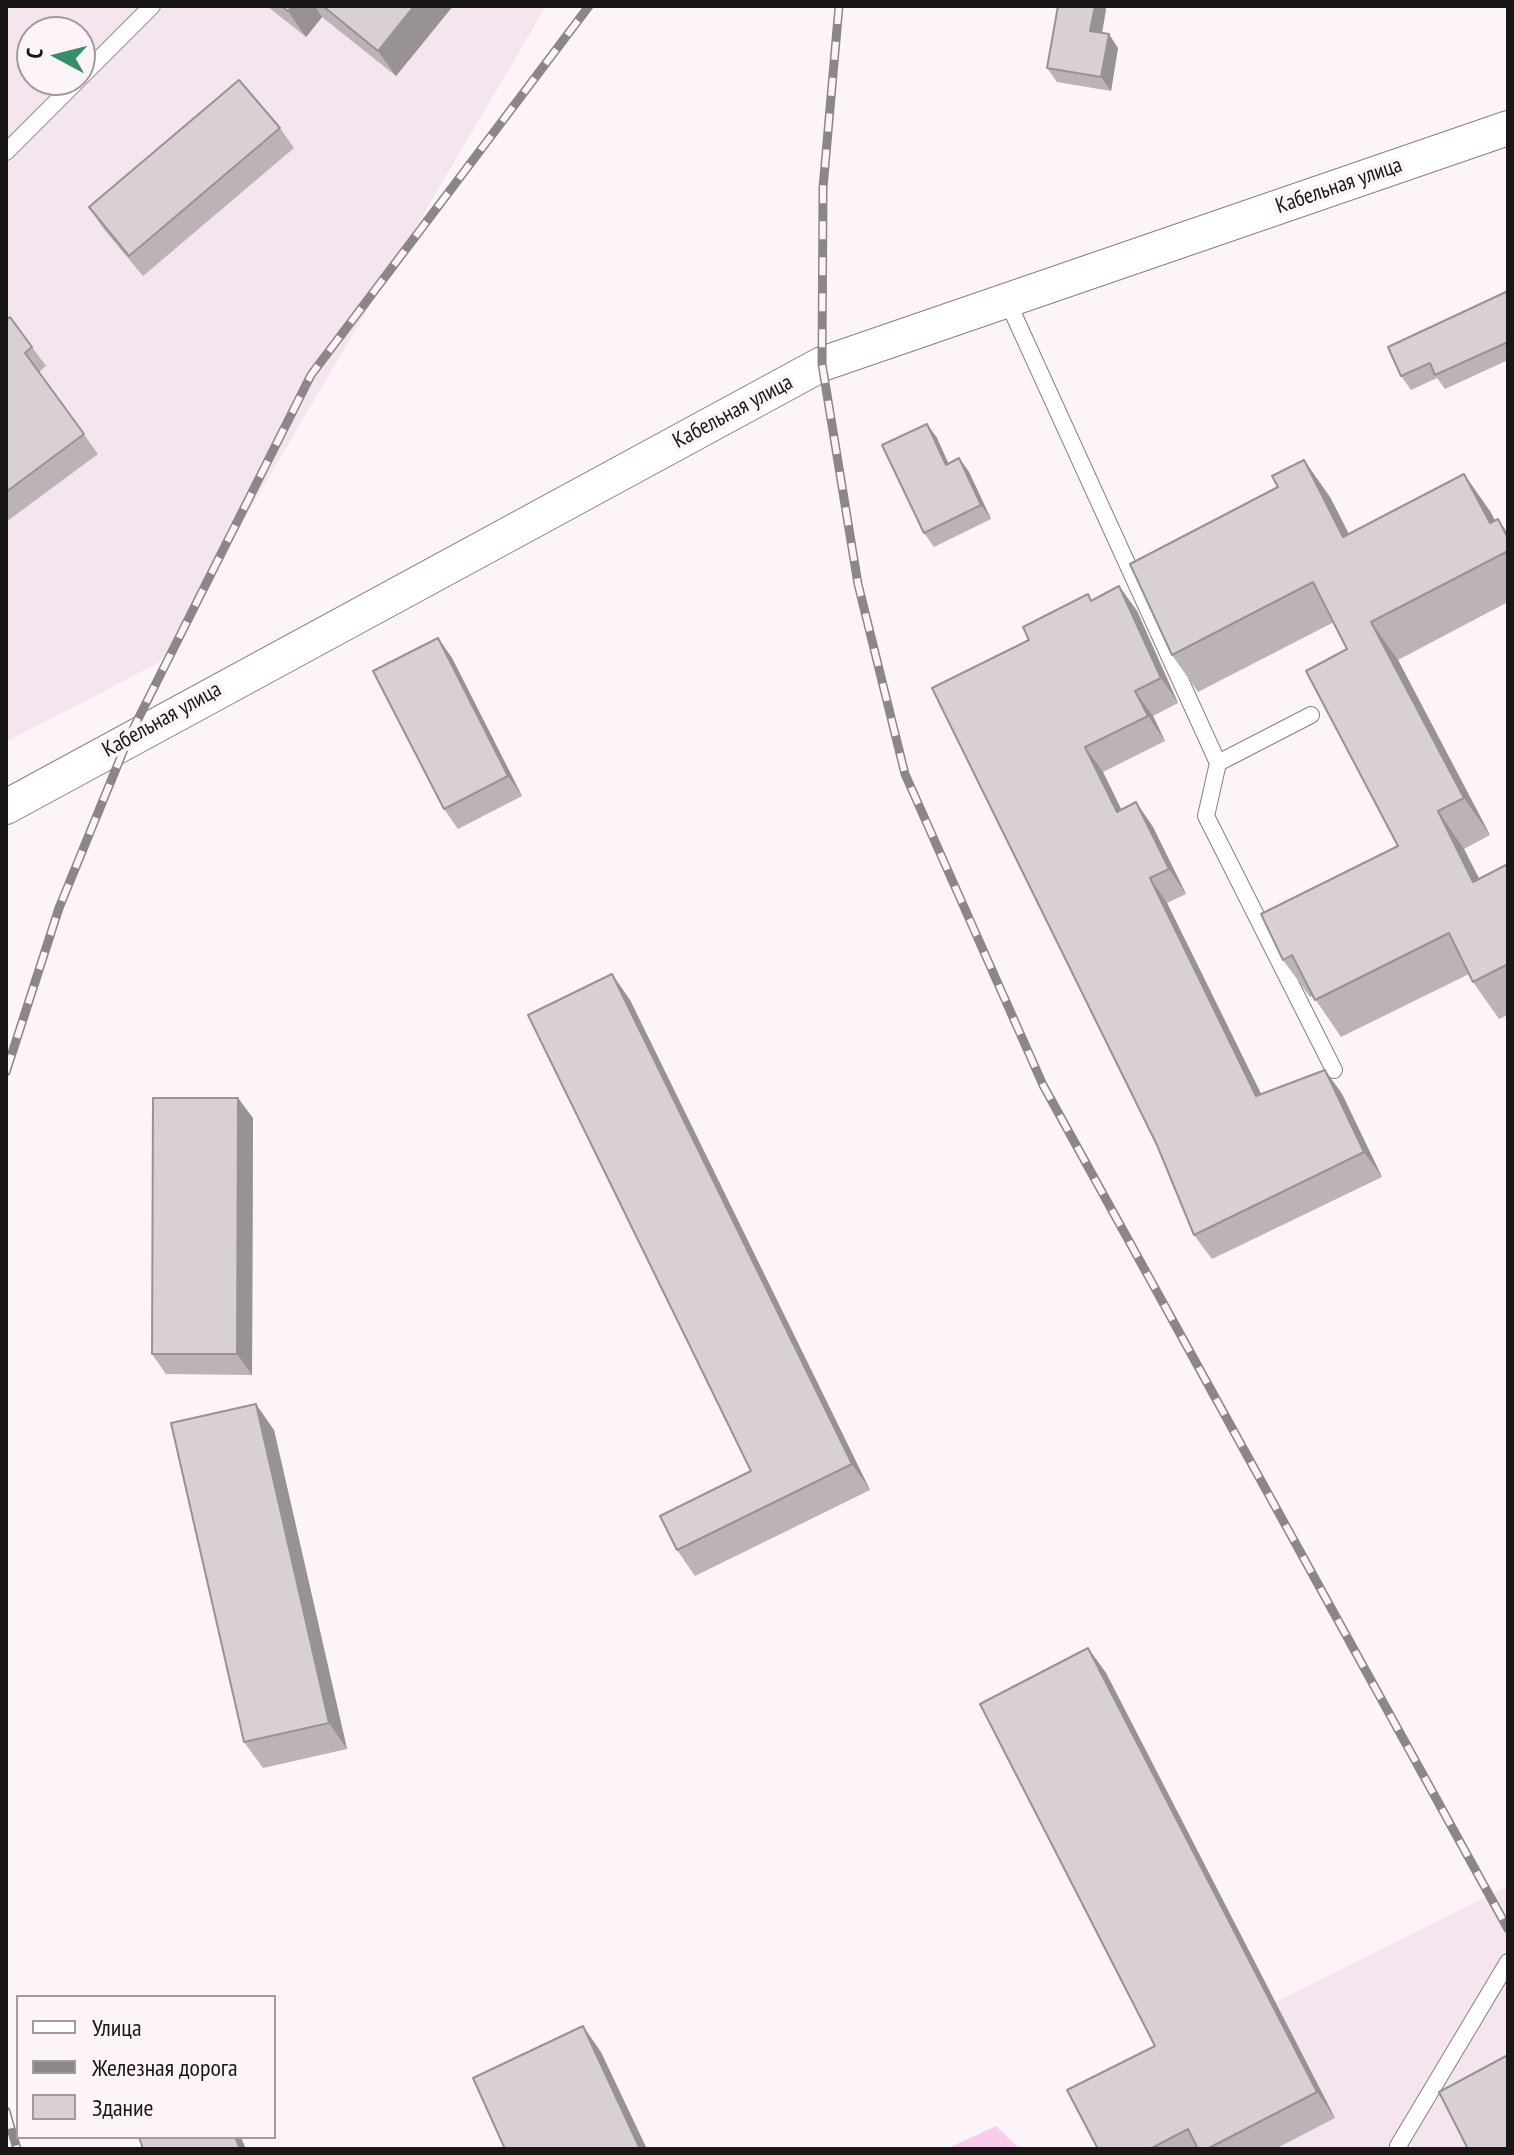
<!DOCTYPE html>
<meta charset="utf-8">
<style>
body{margin:0}
#map{position:relative;width:1514px;height:2155px;overflow:hidden;background:#fcf4f9;font-family:"PT Sans Narrow",sans-serif}
canvas{display:block}
.frame{position:absolute;inset:0;border:8px solid #181617;pointer-events:none}
.legend{position:absolute;left:16px;top:1995px;width:260px;height:144px;box-sizing:border-box;background:#fcf4f9;border:2px solid #a19b9f;margin:0;padding:10px 14px;list-style:none;font-size:24px;color:#181617}
.legend li{display:flex;align-items:center;gap:16px;height:40px}
.legend b{width:40px;border:2px solid #a19b9f}
.north{position:absolute;left:16px;top:16px;width:80px;height:80px;box-sizing:border-box;background:#fcf4f9;border:2px solid #a19b9f;border-radius:50%;rotate:277deg;font-size:22px;font-weight:700;line-height:32px;text-align:center;color:#181617}
.north::after{content:'';display:block;margin:auto;width:28px;height:36px;background:#379065;clip-path:polygon(50% 0,100% 100%,50% 72%,0 100%)}
</style>
<div id="map">
<canvas width="1514" height="2155"></canvas>
<div class="frame"></div>
<ul class="legend">
<li><b style="height:10px;background:#fff"></b>Улица</li>
<li><b style="height:10px;background:#8c868a"></b>Железная дорога</li>
<li><b style="height:22px;background:#d9d0d6"></b>Здание</li>
</ul>
<div class="north">С</div>
</div>
<script>
const g = document.querySelector('canvas').getContext('2d');
g.lineJoin = 'round';
function fill(path, color) { g.fillStyle = color; g.fill(path, 'evenodd'); }
function trace(path, color, width, dash) { g.strokeStyle = color; g.lineWidth = width; g.lineCap = dash ? 'butt' : 'round'; g.setLineDash(dash || []); g.stroke(path); }
function drawText(font, color, halo, rows, align = 'center') {
  g.font = font + ' "PT Sans Narrow",sans-serif'; g.lineWidth = 8; g.setLineDash([]); g.textBaseline = 'middle'; g.strokeStyle = halo; g.fillStyle = color; for (const [text, x, y, turn = 0] of rows) {
    g.save(); g.translate(x, y); g.rotate((+turn || 0) * Math.PI / 180); g.textAlign = isNaN(turn) ? turn : align; if (halo) g.strokeText(text, 0, 0); g.fillText(text, 0, 0); g.restore();
  }
}
fill(new Path2D(`
 M 6,6 L 546,6 L 160,662 L 6,742 ZM 32,32 L 80,32 L 80,80 L 32,80 Z
 M 1508,1886 L 1508,2149 L 1271,2149 L 1214,2033 Z`), '#f4e5ef');
fill(new Path2D(`
 M 996,2126 L 1020,2149 L 946,2149 Z`), '#facbeb');
const service = new Path2D(`
 M 80,78 L 152,6
 M 6,152 L 78,80
 M 1006,298 L 1218,763 L 1206,816 L 1334,1070
 M 1218,763 L 1311,715
 M 1400,2149 L 1398,2146 L 1508,1962`);
const minor = new Path2D(`
 M 6,807 L 822,364 L 1508,128`);
trace(service, '#867f84', 18);
trace(minor, '#867f84', 36);
trace(service, '#fff', 16);
trace(minor, '#fff', 34);
const rail = new Path2D(`
 M 839,6 L 823,188 L 822,364 L 858,584 L 905,774 L 1043,1085 L 1508,1929
 M 6,1072 L 59,908 L 129,737 L 311,375 L 589,6
 M 6,2111 L 17,2149`);
trace(rail, '#8c868a', 9);
trace(rail, '#fcf4f9', 6, [18]);
fill(new Path2D(`
 M 267,6 L 453,6 L 396,76 L 322,17 L 306,37 Z
 M 1292,6 L 1326,6 L 1326,8 Z
 M 1106,9 L 1102,33 L 1118,48 L 1111,91 L 1057,82 L 1047,68 Z
 M 280,128 L 294,148 L 143,276 L 103,228 L 89,207 Z
 M 1508,291 L 1508,360 L 1445,389 L 1437,378 L 1411,390 L 1401,376 Z
 M 6,320 L 32,347 L 46,366 L 39,372 L 98,454 L 6,522 Z
 M 927,424 L 937,438 L 948,463 L 959,458 L 969,472 L 991,519 L 934,547 L 924,533 Z
 M 1330,497 L 1349,534 L 1490,511 L 1495,521 L 1498,519 L 1508,533 L 1508,602 L 1398,660 L 1490,835 L 1464,849 L 1479,878 L 1508,864 L 1508,1015 L 1499,1019 L 1473,982 L 1469,974 L 1341,1037 L 1313,996 L 1310,997 L 1283,960 L 1398,846 L 1347,649 L 1334,622 L 1198,692 L 1172,655 Z
 M 1119,586 L 1137,611 L 1178,703 L 1153,716 L 1165,741 L 1103,772 L 1121,810 L 1136,802 L 1153,827 L 1186,894 L 1167,903 L 1261,1094 L 1325,1070 L 1342,1094 L 1382,1177 L 1212,1259 L 1194,1235 L 1029,640 L 1092,600 Z
 M 438,638 L 452,658 L 522,796 L 458,829 L 444,809 Z
 M 612,974 L 630,1000 L 870,1490 L 695,1576 L 677,1550 L 751,1471 Z
 M 253,1118 L 252,1375 L 166,1374 L 152,1354 Z
 M 274,1430 L 347,1749 L 263,1768 L 244,1742 Z
 M 1088,1648 L 1106,1673 L 1335,2118 L 1275,2149 L 1098,2149 L 1155,2046 Z`), '#bbb3b8');
fill(new Path2D(`
 M 292,6 L 315,6 L 322,17 L 306,37 L 288,11 Z
 M 414,6 L 453,6 L 396,76 L 378,51 Z
 M 1095,6 L 1104,6 L 1106,9 L 1100,45 L 1090,31 Z
 M 1109,34 L 1118,48 L 1111,91 L 1101,77 Z
 M 927,424 L 937,438 L 955,478 L 946,465 Z
 M 959,458 L 969,472 L 991,519 L 981,505 Z
 M 1304,460 L 1330,497 L 1369,574 L 1343,537 Z
 M 1464,474 L 1490,511 L 1508,545 L 1490,523 Z
 M 1119,586 L 1137,611 L 1178,703 L 1161,678 Z
 M 1371,622 L 1398,660 L 1490,835 L 1464,798 Z
 M 438,638 L 452,658 L 522,796 L 508,776 Z
 M 1135,691 L 1153,716 L 1165,741 L 1148,716 Z
 M 1085,747 L 1103,772 L 1135,837 L 1117,812 Z
 M 1136,802 L 1153,827 L 1186,894 L 1169,869 Z
 M 1438,811 L 1464,849 L 1499,919 L 1473,882 Z
 M 1150,878 L 1167,903 L 1274,1120 L 1256,1096 Z
 M 612,974 L 630,1000 L 870,1490 L 852,1464 Z
 M 1325,1070 L 1342,1094 L 1382,1177 L 1364,1152 Z
 M 238,1098 L 253,1118 L 252,1375 L 237,1354 Z
 M 256,1404 L 274,1430 L 347,1749 L 329,1723 Z
 M 1088,1648 L 1106,1673 L 1335,2118 L 1317,2092 Z
 M 583,2026 L 601,2052 L 647,2149 L 640,2149 Z
 M 235,2137 L 241,2137 L 246,2149 L 240,2149 Z`), '#989296');
const building = new Path2D(`
 M 281,6 L 292,6 L 288,11 Z
 M 323,6 L 414,6 L 378,51 Z
 M 1058,6 L 1095,6 L 1090,31 L 1109,34 L 1101,77 L 1047,68 Z
 M 239,80 L 280,128 L 129,256 L 89,207 Z
 M 1508,291 L 1508,342 L 1435,375 L 1430,363 L 1401,376 L 1388,347 Z
 M 10,317 L 32,347 L 25,353 L 84,434 L 6,492 L 6,320 Z
 M 927,424 L 946,465 L 959,458 L 981,505 L 924,533 L 882,445 Z
 M 1304,460 L 1343,537 L 1464,474 L 1490,523 L 1498,519 L 1508,538 L 1508,551 L 1371,622 L 1464,798 L 1438,811 L 1473,882 L 1508,864 L 1508,964 L 1473,982 L 1449,933 L 1315,1000 L 1292,955 L 1283,960 L 1261,914 L 1398,846 L 1306,671 L 1347,649 L 1313,582 L 1172,655 L 1130,564 L 1278,487 L 1272,476 Z
 M 1119,586 L 1161,678 L 1135,691 L 1148,716 L 1085,747 L 1117,812 L 1136,802 L 1169,869 L 1150,878 L 1256,1096 L 1325,1070 L 1364,1152 L 1194,1235 L 1157,1145 L 932,688 L 1029,640 L 1023,627 L 1088,594 L 1091,601 Z
 M 438,638 L 508,776 L 444,809 L 373,671 Z
 M 612,974 L 852,1464 L 677,1550 L 660,1516 L 751,1471 L 528,1015 Z
 M 153,1098 L 238,1098 L 237,1354 L 152,1354 Z
 M 256,1404 L 329,1723 L 244,1742 L 171,1423 Z
 M 1088,1648 L 1317,2092 L 1207,2149 L 1198,2149 L 1188,2129 L 1150,2149 L 1098,2149 L 1067,2090 L 1155,2046 L 980,1704 Z
 M 583,2026 L 640,2149 L 505,2149 L 473,2078 Z
 M 1508,2055 L 1508,2149 L 1468,2149 L 1439,2092 Z
 M 139,2137 L 235,2137 L 240,2149 L 143,2149 Z`);
fill(building, '#d9d0d6');
trace(building, '#989296', 2);
drawText('22px', '#181617', '#fcf4f9', [
 ["Кабельная улица",1339,186,-19],
 ["Кабельная улица",733,412,-28],
 ["Кабельная улица",162,720,-29]
]);
</script>
